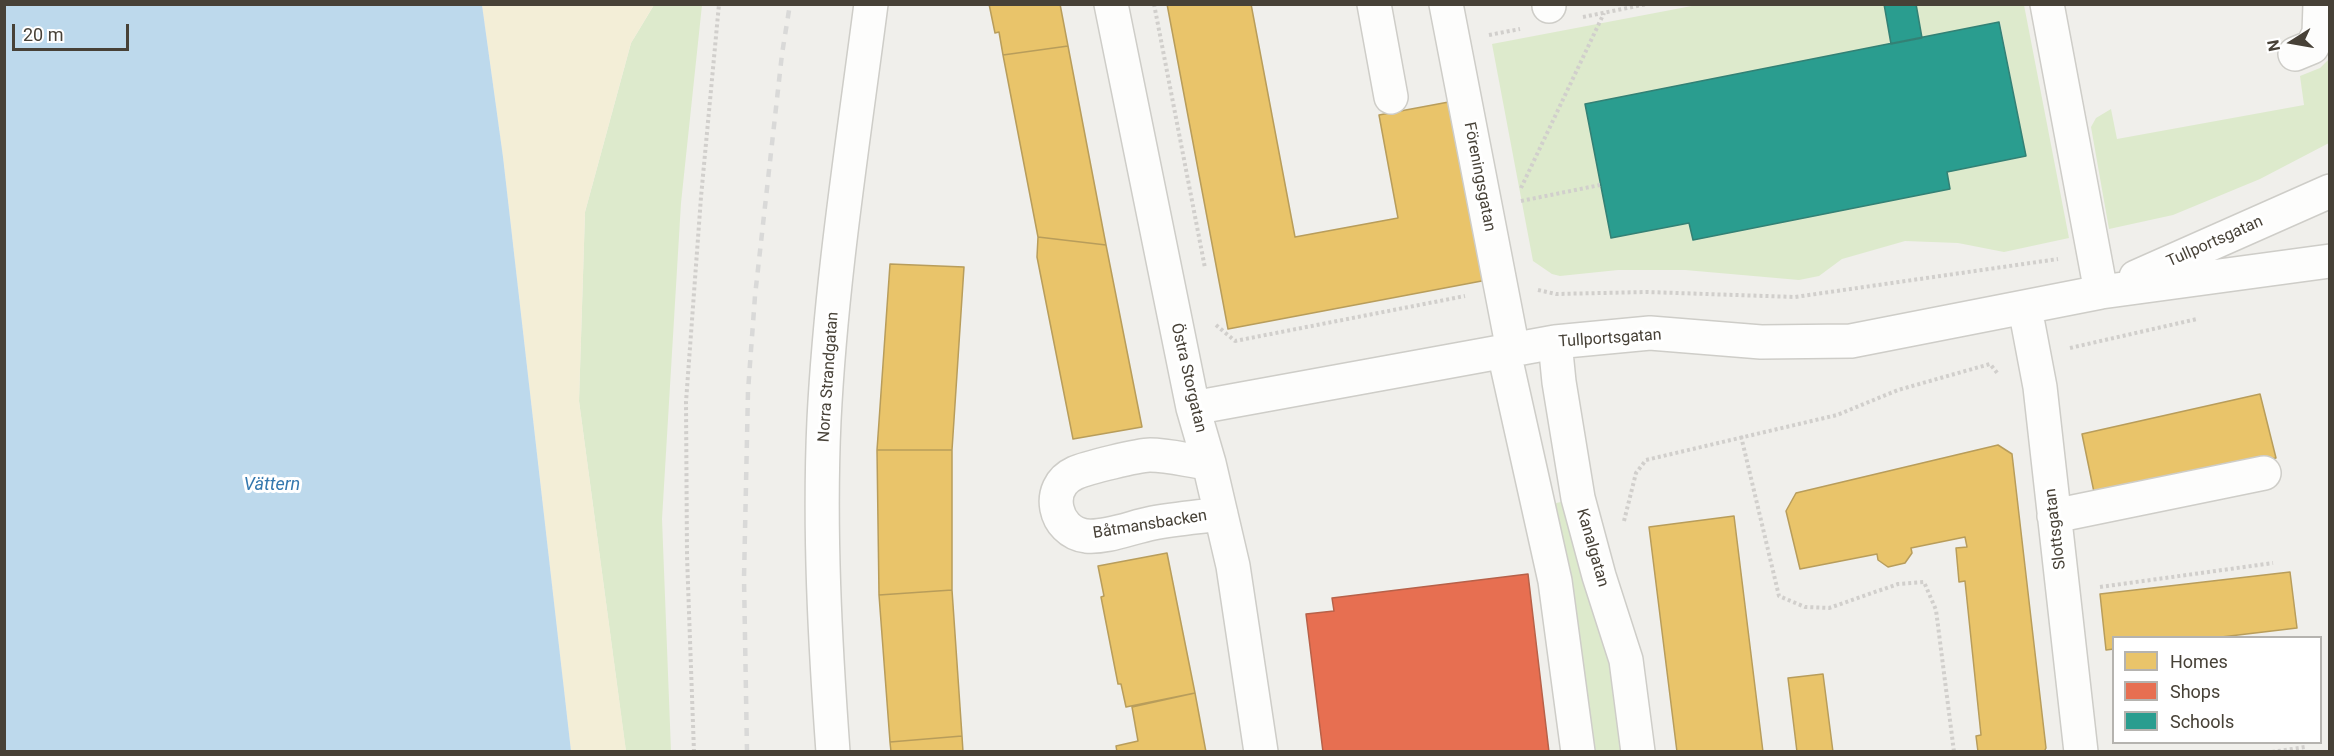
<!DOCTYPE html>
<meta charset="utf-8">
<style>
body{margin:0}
#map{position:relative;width:2334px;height:756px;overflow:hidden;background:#f0efeb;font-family:Roboto,sans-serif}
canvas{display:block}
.frame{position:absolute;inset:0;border:6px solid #474137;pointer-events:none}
.legend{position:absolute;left:2112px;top:636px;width:210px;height:108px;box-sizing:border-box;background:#fff;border:2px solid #b5b3af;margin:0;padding:8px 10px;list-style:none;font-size:18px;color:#474137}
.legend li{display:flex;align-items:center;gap:12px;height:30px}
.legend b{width:30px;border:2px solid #b5b3af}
.north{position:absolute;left:2262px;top:12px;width:60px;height:60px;-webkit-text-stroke:4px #fff;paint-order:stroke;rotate:259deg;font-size:16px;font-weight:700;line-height:24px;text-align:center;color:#474137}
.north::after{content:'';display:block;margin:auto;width:21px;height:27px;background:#474137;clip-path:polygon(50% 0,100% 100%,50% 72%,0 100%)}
.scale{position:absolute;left:12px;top:24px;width:117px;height:27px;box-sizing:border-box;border:3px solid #474137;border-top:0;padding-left:8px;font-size:18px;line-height:21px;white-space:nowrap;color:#474137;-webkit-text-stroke:4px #fff;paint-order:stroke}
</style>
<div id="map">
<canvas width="2334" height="756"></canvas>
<div class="frame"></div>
<ul class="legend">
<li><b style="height:16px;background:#e9c46a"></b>Homes</li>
<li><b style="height:16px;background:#e76f51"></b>Shops</li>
<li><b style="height:16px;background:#2a9d8f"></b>Schools</li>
</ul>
<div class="north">N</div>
<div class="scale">20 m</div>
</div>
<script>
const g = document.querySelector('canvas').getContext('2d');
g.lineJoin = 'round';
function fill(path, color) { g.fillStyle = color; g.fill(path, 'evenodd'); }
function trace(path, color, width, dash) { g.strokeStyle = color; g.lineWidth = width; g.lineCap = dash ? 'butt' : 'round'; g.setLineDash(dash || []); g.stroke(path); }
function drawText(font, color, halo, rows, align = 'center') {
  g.font = font + ' Roboto,sans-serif'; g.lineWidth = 6; g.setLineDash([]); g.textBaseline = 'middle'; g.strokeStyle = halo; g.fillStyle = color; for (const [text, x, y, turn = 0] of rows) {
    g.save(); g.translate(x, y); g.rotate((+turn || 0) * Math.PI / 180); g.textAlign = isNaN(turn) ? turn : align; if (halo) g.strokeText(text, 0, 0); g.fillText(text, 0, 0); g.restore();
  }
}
fill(new Path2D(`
 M 654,5 L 702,5 L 681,203 L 662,519 L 671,751 L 626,752 L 579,401 L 585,212 L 631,43 Z
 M 1697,5 L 1884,5 L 1891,44 L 1585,104 L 1611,238 L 1689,223 L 1693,240 L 1950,189 L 1947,172 L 2026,156 L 2000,22 L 1922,38 L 1916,5 L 2024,5 L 2069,238 L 2004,252 L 1958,243 L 1905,241 L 1842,259 L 1819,276 L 1799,280 L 1685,270 L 1618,270 L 1560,276 L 1552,274 L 1533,261 L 1492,44 Z
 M 2329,59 L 2329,143 L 2260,179 L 2173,215 L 2109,229 L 2091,127 L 2096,118 L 2111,109 L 2117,139 L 2304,105 L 2300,76 L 2320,68 Z
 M 1578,498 L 1638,751 L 1578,751 L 1539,507 Z`), '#ddeacc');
fill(new Path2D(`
 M 482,5 L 654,5 L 631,43 L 585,212 L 579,401 L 626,751 L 571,751 L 503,157 Z`), '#f3eed7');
fill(new Path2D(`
 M 4,5 L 482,5 L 503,157 L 571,751 L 5,751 Z`), '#bdd9ec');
const homes = new Path2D(`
 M 989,4 L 1060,4 L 1068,46 L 1003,55 L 999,32 L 995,33 Z
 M 1167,4 L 1251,4 L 1295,237 L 1398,218 L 1379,115 L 1454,101 L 1487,280 L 1228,329 Z
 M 1068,46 L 1106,245 L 1038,237 L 1003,55 Z
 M 1038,237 L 1106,245 L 1142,427 L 1073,439 L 1037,257 Z
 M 890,264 L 964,267 L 952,450 L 877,450 Z
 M 2260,394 L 2276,458 L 2095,497 L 2082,434 Z
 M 1998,445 L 2012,454 L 2046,748 L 2044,752 L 1978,752 L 1976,736 L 1981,735 L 1965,581 L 1959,582 L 1956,548 L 1967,547 L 1965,537 L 1911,548 L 1912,553 L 1905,563 L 1888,567 L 1878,560 L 1877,554 L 1800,569 L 1786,511 L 1796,493 Z
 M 877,450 L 952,450 L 952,590 L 879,595 Z
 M 1734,516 L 1763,752 L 1677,752 L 1649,527 Z
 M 1167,553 L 1195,693 L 1126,707 L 1121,684 L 1118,684 L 1101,597 L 1104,596 L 1098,566 Z
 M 2290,572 L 2297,628 L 2213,638 L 2114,638 L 2114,649 L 2106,650 L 2100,594 Z
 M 952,590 L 962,736 L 890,742 L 879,595 Z
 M 1823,674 L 1833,752 L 1797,752 L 1788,678 Z
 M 1195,693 L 1206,752 L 1117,752 L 1116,746 L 1138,741 L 1132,707 Z
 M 962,736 L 963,752 L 891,752 L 890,742 Z`);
fill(homes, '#e9c46a');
trace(homes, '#b89d5b', 1.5);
const shops = new Path2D(`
 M 1528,574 L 1549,752 L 1323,752 L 1306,614 L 1334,611 L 1332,598 Z`);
fill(shops, '#e76f51');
trace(shops, '#b76149', 1.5);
const schools = new Path2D(`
 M 1884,4 L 1916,4 L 1922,38 L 1891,44 Z
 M 1999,22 L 2026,156 L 1947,172 L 1950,189 L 1693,240 L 1689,223 L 1611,238 L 1585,104 Z`);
fill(schools, '#2a9d8f');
trace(schools, '#338175', 1.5);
const minor = new Path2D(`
 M 1111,4 L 1193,408 L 1209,463 L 1233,566 L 1261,752
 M 1374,4 L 1391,97
 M 1446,4 L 1513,350
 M 1549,4 L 1549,6
 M 2047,4 L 2101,292
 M 2295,54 L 2312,47 L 2319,33 L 2320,4
 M 2136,277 L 2330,191
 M 2025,308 L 2040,387 L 2081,752
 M 1555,342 L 1559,382 L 1578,498 L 1599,576 L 1626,660 L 1638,752
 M 1504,352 L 1555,581 L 1578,752
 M 1193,408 L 1555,342 L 1650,333 L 1761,342 L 1851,341 L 2101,292 L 2330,261
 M 1209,463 C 1190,461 1169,455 1150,455 C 1139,455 1086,468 1075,473 C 1044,487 1054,532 1086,536 C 1107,538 1132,527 1153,523 C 1175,519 1198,517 1221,514
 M 2054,516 L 2264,473
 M 833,752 C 825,642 819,530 824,420 C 831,281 853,143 871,4`);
trace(minor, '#cecdc8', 36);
trace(new Path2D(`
 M 1154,4 L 1205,268
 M 1583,17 L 1647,4
 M 1489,35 L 1520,29
 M 1521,188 L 1604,13
 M 1521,201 L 1600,185
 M 1538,290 L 1556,294 L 1647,292 L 1795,297 L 2058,259
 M 1216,325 L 1235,341 L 1465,296
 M 2070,348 L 2197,319
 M 1741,436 L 1779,596 L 1805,607 L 1829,608 L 1898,584 L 1924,582 L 1936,610 L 1954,752
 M 1624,521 L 1636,473 L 1646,460 L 1837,415 L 1898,390 L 1990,364 L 1998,374
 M 2100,587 L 2273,563
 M 694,752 L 687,556 L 686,402 L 701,197 L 719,4
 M 2272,752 L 2305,747`), '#d1cfcc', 4, [3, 3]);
trace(minor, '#fdfdfc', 33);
trace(new Path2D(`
 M 747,752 L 744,578 L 748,391 L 755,296 L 782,54 L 790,4`), '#d9d9d8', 4.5, [8, 8]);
drawText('16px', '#474137', '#fff', [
 ["Föreningsgatan",1479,177,79],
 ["Tullportsgatan",2215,242,-24],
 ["Tullportsgatan",1610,339,-4],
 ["Norra Strandgatan",829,377,-86],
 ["Östra Storgatan",1188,378,77],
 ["Båtmansbacken",1150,525,-9],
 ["Slottsgatan",2056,529,-97],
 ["Kanalgatan",1592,548,74]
]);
drawText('italic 18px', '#3478ae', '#fff', [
 ["Vättern",272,485]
]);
</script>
